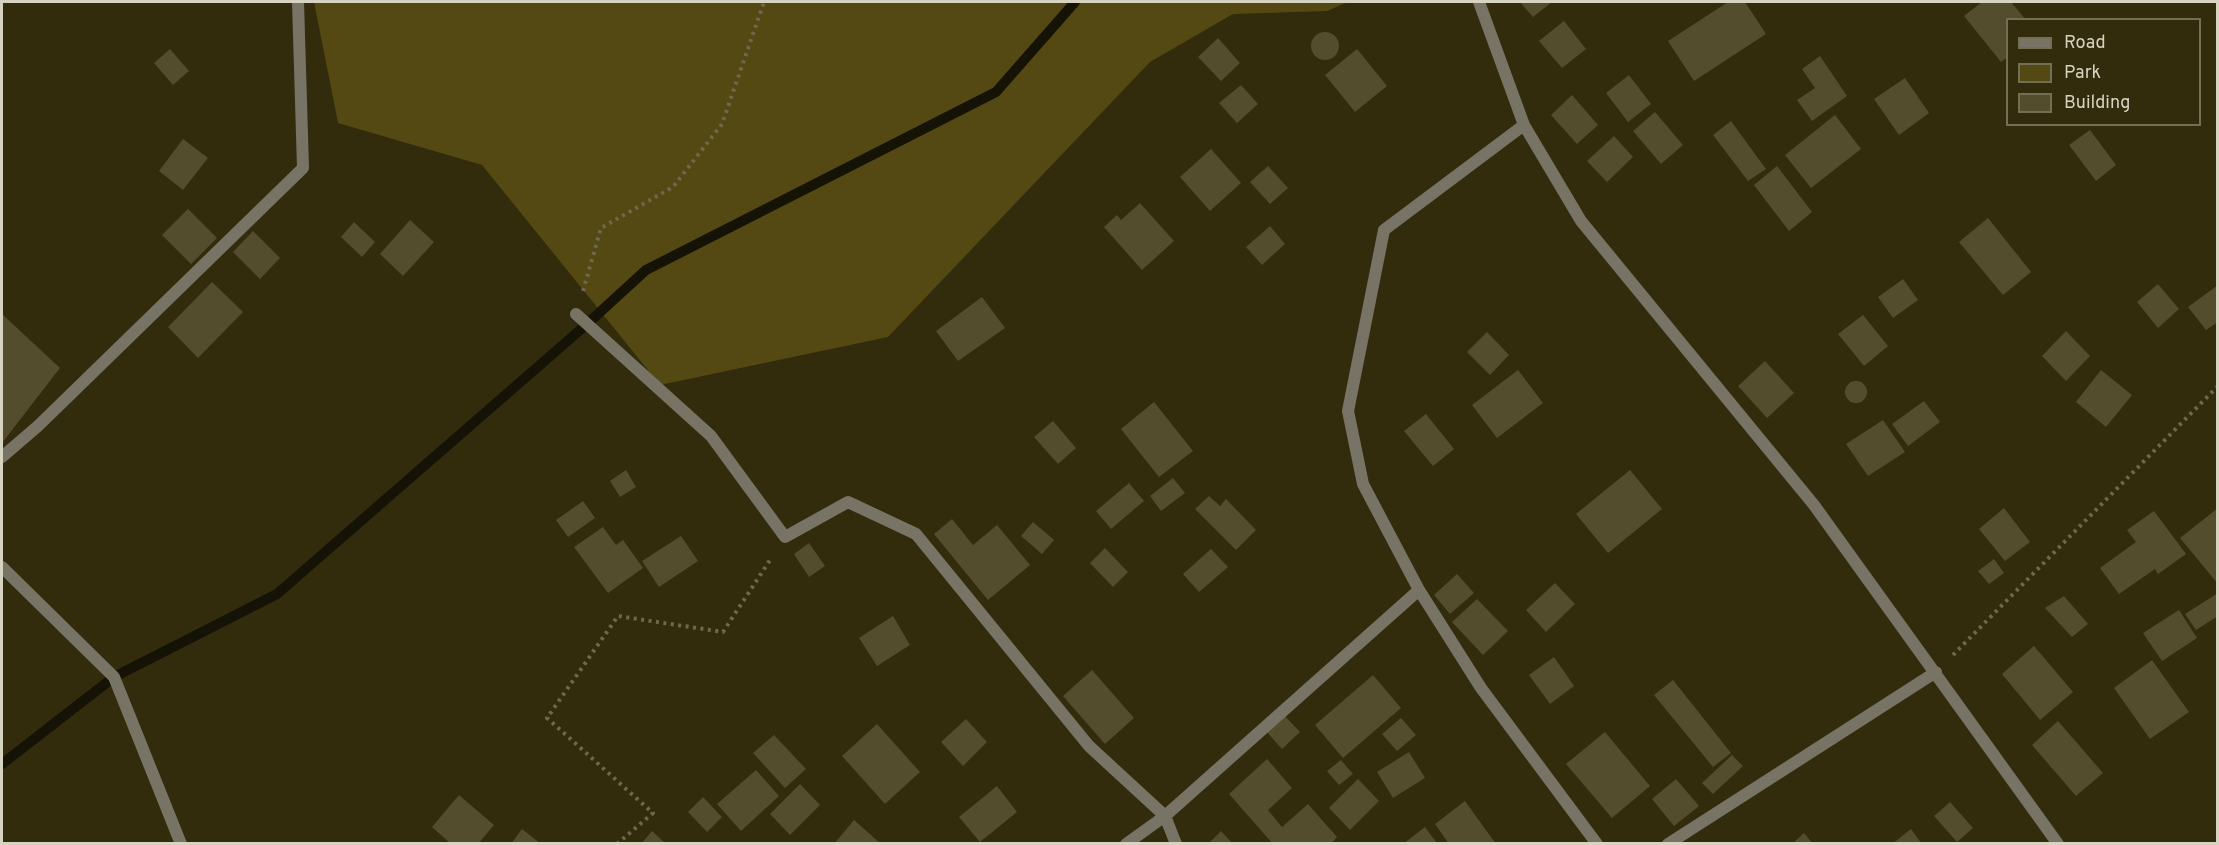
<!DOCTYPE html>
<style>
body{margin:0}
#map{position:relative;width:2219px;height:845px;overflow:hidden;background:#322b0c;font-family:Overpass,sans-serif}
canvas{display:block}
.frame{position:absolute;inset:0;border:3px solid #d7d3c1;pointer-events:none}
.legend{position:absolute;left:2006px;top:18px;width:195px;height:108px;box-sizing:border-box;background:#322b0c;border:2px solid #746e54;margin:0;padding:8px 10px;list-style:none;font-size:18px;color:#d7d3c1}
.legend li{display:flex;align-items:center;gap:12px;height:30px}
.legend b{width:30px;border:2px solid #746e54}
</style>
<div id="map">
<canvas width="2219" height="845"></canvas>
<div class="frame"></div>
<ul class="legend">
<li><b style="height:8px;background:#777365"></b>Road</li>
<li><b style="height:16px;background:#544813"></b>Park</li>
<li><b style="height:16px;background:#544d2d"></b>Building</li>
</ul>
</div>
<script>
const g = document.querySelector('canvas').getContext('2d');
g.lineJoin = 'round';
function fill(path, color) { g.fillStyle = color; g.fill(path, 'evenodd'); }
function trace(path, color, width, dash) { g.strokeStyle = color; g.lineWidth = width; g.lineCap = dash ? 'butt' : 'round'; g.setLineDash(dash || []); g.stroke(path); }
fill(new Path2D(`
 M 314,2 L 1348,2 L 1327,11 L 1233,14 L 1150,62 L 888,337 L 660,385 L 482,165 L 338,123 Z`), '#544813');
trace(new Path2D(`
 M 2,764 L 114,677 L 277,594 L 587,324 L 646,270 L 996,92 L 1075,2`), '#151206', 10);
fill(new Path2D(`
 M 1520,2 L 1552,2 L 1533,17 Z
 M 1728,2 L 1745,2 L 1766,34 L 1694,81 L 1668,41 Z
 M 1982,2 L 2011,2 L 2026,20 L 2008,20 L 2008,57 L 2001,62 L 1964,16 Z
 M 1564,21 L 1586,49 L 1562,68 L 1539,41 Z
 M1311 46a14 14 0 1 1 28 0a14 14 0 1 1-28 0Z
 M 1218,38 L 1240,63 L 1221,81 L 1198,57 Z
 M 170,49 L 189,71 L 173,85 L 154,63 Z
 M 1357,49 L 1387,86 L 1355,112 L 1325,75 Z
 M 1820,56 L 1847,96 L 1812,121 L 1797,100 L 1815,88 L 1802,69 Z
 M 1629,75 L 1651,104 L 1628,122 L 1606,93 Z
 M 1905,78 L 1929,113 L 1899,135 L 1874,99 Z
 M 1241,85 L 1258,104 L 1237,123 L 1219,103 Z
 M 1572,95 L 1598,125 L 1577,144 L 1551,115 Z
 M 1655,112 L 1683,145 L 1661,164 L 1633,131 Z
 M 1835,115 L 1861,149 L 1811,188 L 1785,155 Z
 M 1731,121 L 1766,169 L 1748,181 L 1713,135 Z
 M 2090,130 L 2116,165 L 2096,181 L 2069,145 Z
 M 1614,136 L 1633,157 L 1607,182 L 1587,161 Z
 M 183,139 L 208,158 L 183,190 L 159,171 Z
 M 1211,149 L 1241,183 L 1210,211 L 1180,177 Z
 M 1268,166 L 1288,188 L 1270,204 L 1250,182 Z
 M 1777,166 L 1812,212 L 1789,231 L 1754,185 Z
 M 1140,203 L 1174,241 L 1142,270 L 1104,227 L 1117,215 L 1121,220 Z
 M 188,209 L 217,238 L 191,264 L 162,235 Z
 M 1988,218 L 2031,272 L 2003,295 L 1959,242 Z
 M 410,220 L 434,242 L 403,276 L 380,254 Z
 M 354,222 L 375,242 L 362,257 L 341,237 Z
 M 1270,226 L 1285,244 L 1262,265 L 1246,247 Z
 M 253,231 L 280,258 L 260,279 L 233,252 Z
 M 1903,279 L 1918,300 L 1893,318 L 1878,297 Z
 M 212,282 L 243,312 L 198,358 L 168,327 Z
 M 2158,284 L 2179,309 L 2158,328 L 2137,302 Z
 M 2218,285 L 2218,322 L 2206,330 L 2188,307 Z
 M 982,297 L 1005,328 L 958,361 L 936,331 Z
 M 2,314 L 60,368 L 2,443 Z
 M 1863,315 L 1888,346 L 1864,366 L 1838,334 Z
 M 2066,331 L 2090,356 L 2066,381 L 2042,356 Z
 M 1487,332 L 1509,355 L 1490,375 L 1467,352 Z
 M 1765,361 L 1794,393 L 1767,418 L 1738,386 Z
 M 1518,370 L 1543,403 L 1497,438 L 1472,405 Z
 M 2101,370 L 2132,395 L 2106,427 L 2076,402 Z
 M1845 392a11 11 0 1 1 22 0a11 11 0 1 1-22 0Z
 M 1924,401 L 1940,422 L 1908,446 L 1892,424 Z
 M 1154,402 L 1193,451 L 1159,477 L 1121,429 Z
 M 1426,414 L 1454,449 L 1433,466 L 1404,431 Z
 M 1883,420 L 1905,452 L 1868,476 L 1846,444 Z
 M 1053,421 L 1076,448 L 1058,464 L 1034,437 Z
 M 626,470 L 636,487 L 620,497 L 610,481 Z
 M 1630,470 L 1662,509 L 1608,553 L 1576,514 Z
 M 1173,478 L 1185,493 L 1161,511 L 1150,496 Z
 M 1129,483 L 1144,501 L 1111,529 L 1096,511 Z
 M 1209,496 L 1220,506 L 1226,499 L 1256,530 L 1236,550 L 1195,509 Z
 M 583,501 L 595,518 L 568,537 L 556,520 Z
 M 2004,508 L 2030,542 L 2005,561 L 1979,529 Z
 M 2218,508 L 2218,584 L 2180,538 Z
 M 2154,511 L 2186,554 L 2158,574 L 2155,569 L 2119,594 L 2100,568 L 2136,542 L 2127,530 Z
 M 952,519 L 973,545 L 997,525 L 1030,565 L 988,600 L 934,534 Z
 M 1033,522 L 1054,540 L 1042,554 L 1021,536 Z
 M 603,527 L 616,545 L 623,540 L 643,568 L 608,593 L 574,547 Z
 M 681,536 L 698,561 L 659,587 L 642,561 Z
 M 809,543 L 825,566 L 809,577 L 794,554 Z
 M 1105,548 L 1128,572 L 1113,587 L 1090,563 Z
 M 1211,549 L 1228,567 L 1199,592 L 1183,574 Z
 M 1994,559 L 2004,573 L 1989,584 L 1978,571 Z
 M 1457,574 L 1474,593 L 1450,614 L 1434,595 Z
 M 1555,583 L 1575,604 L 1546,632 L 1526,610 Z
 M 2218,593 L 2218,616 L 2196,630 L 2185,614 Z
 M 2064,596 L 2088,624 L 2072,637 L 2045,608 Z
 M 1477,599 L 1508,631 L 1483,655 L 1452,622 Z
 M 2179,610 L 2197,638 L 2162,661 L 2143,633 Z
 M 893,616 L 910,645 L 877,666 L 859,638 Z
 M 2034,646 L 2073,692 L 2040,720 L 2002,674 Z
 M 1554,657 L 1574,686 L 1550,704 L 1529,675 Z
 M 2152,660 L 2189,712 L 2150,739 L 2114,688 Z
 M 1092,670 L 1134,718 L 1105,744 L 1063,696 Z
 M 1373,675 L 1401,708 L 1343,758 L 1315,725 Z
 M 1673,680 L 1731,753 L 1713,767 L 1654,695 Z
 M 1283,714 L 1300,732 L 1282,749 L 1265,730 Z
 M 1401,718 L 1416,735 L 1397,751 L 1382,734 Z
 M 966,719 L 987,742 L 963,766 L 941,742 Z
 M 2058,721 L 2103,773 L 2076,796 L 2032,745 Z
 M 877,724 L 920,772 L 885,804 L 842,756 Z
 M 1605,732 L 1650,786 L 1612,818 L 1566,764 Z
 M 774,735 L 806,769 L 785,788 L 753,753 Z
 M 1409,752 L 1425,778 L 1393,798 L 1377,772 Z
 M 1732,755 L 1743,766 L 1713,794 L 1702,783 Z
 M 1267,759 L 1292,788 L 1268,810 L 1282,827 L 1308,804 L 1337,837 L 1331,844 L 1273,844 L 1229,794 Z
 M 1341,760 L 1353,774 L 1339,785 L 1327,771 Z
 M 756,770 L 779,796 L 741,831 L 717,804 Z
 M 1358,779 L 1379,801 L 1350,830 L 1329,808 Z
 M 1676,779 L 1699,806 L 1674,826 L 1652,799 Z
 M 800,784 L 820,805 L 790,835 L 770,814 Z
 M 997,786 L 1017,812 L 980,842 L 959,817 Z
 M 459,795 L 494,825 L 478,844 L 451,844 L 432,827 Z
 M 703,797 L 722,817 L 707,832 L 688,812 Z
 M 1465,801 L 1496,844 L 1449,844 L 1435,824 Z
 M 1950,802 L 1973,828 L 1957,842 L 1934,816 Z
 M 854,820 L 879,842 L 878,844 L 834,844 Z
 M 1425,827 L 1436,842 L 1403,844 Z
 M 522,829 L 541,844 L 511,844 Z
 M 1911,829 L 1922,844 L 1892,844 Z
 M 652,831 L 666,844 L 641,844 Z
 M 1221,831 L 1233,844 L 1208,844 Z
 M 1804,833 L 1813,844 L 1792,844 Z`), '#544d2d');
trace(new Path2D(`
 M 583,291 L 601,228 L 673,187 L 722,124 L 764,2
 M 1953,655 L 2218,386
 M 617,844 L 653,813 L 547,718 L 618,616 L 723,632 L 772,557`), '#6e684e', 4, [3, 4.5]);
trace(new Path2D(`
 M 1479,2 L 1524,125 L 1581,221 L 1814,505 L 2058,844
 M 1524,125 L 1384,230 L 1348,411 L 1363,484 L 1419,590 L 1481,688 L 1597,844
 M 576,314 L 711,436 L 785,537 L 848,502 L 916,534 L 1089,746 L 1165,816 L 1176,844
 M 2,457 L 38,426 L 303,168 L 298,2
 M 2,567 L 114,677 L 181,844
 M 1126,844 L 1165,816 L 1419,590
 M 1668,844 L 1936,672`), '#777365', 12);
</script>
